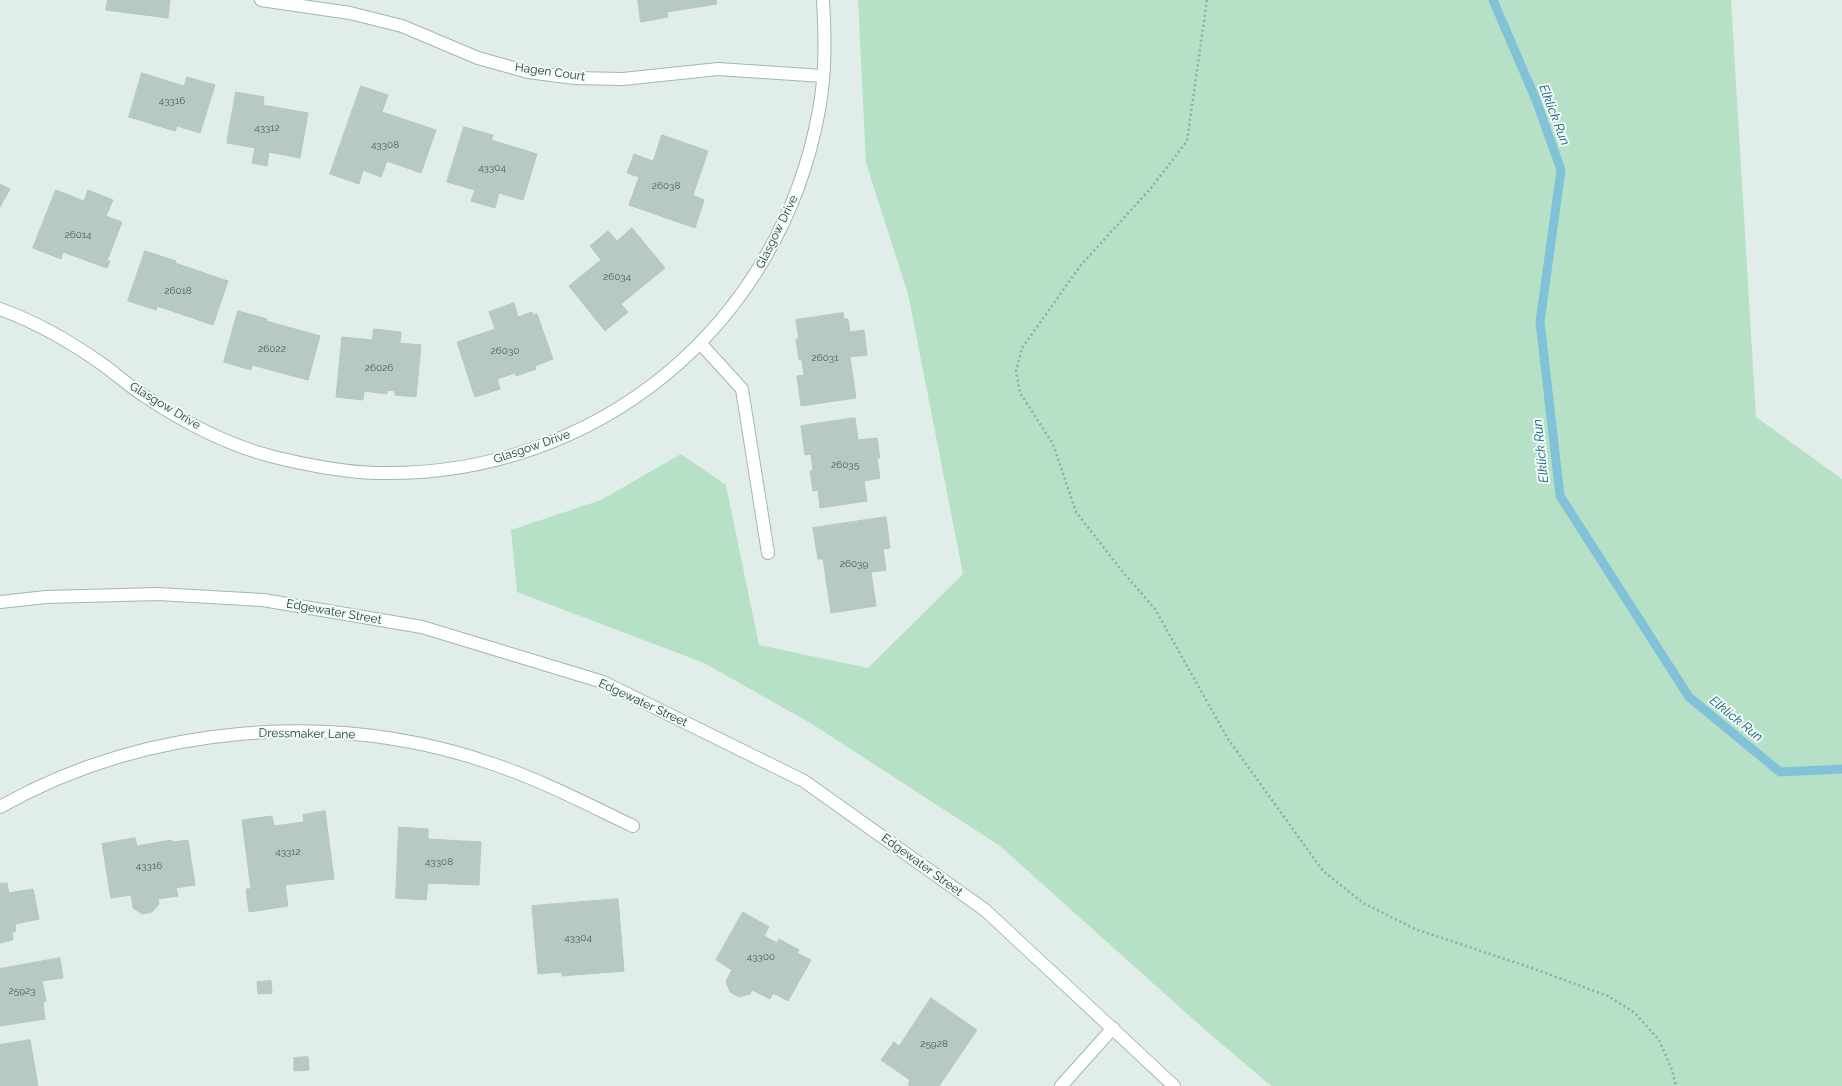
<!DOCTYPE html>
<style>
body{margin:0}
canvas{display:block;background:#e1ede9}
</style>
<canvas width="1842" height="1086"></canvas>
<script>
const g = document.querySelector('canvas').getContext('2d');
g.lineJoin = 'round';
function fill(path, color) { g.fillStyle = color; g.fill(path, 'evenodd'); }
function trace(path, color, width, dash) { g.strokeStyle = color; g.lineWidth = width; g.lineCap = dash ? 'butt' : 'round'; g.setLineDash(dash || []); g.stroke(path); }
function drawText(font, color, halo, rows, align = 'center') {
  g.font = font + ' Raleway,sans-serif'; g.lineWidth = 4; g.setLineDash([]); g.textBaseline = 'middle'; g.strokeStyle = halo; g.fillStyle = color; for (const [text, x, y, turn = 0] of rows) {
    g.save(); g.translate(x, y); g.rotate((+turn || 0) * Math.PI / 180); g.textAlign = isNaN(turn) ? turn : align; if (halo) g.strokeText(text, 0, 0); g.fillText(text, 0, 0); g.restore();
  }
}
fill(new Path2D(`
 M 858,0 L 1731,0 L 1756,417 L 1842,479 L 1842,1086 L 1271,1086 L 1204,1029 L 1000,846 L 812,724 L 704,663 L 517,592 L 511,530 L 601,500 L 681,454 L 726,485 L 759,645 L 868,668 L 963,574 L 908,294 L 866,163 Z`), '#b7e1c7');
trace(new Path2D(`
 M 1493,0 L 1536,100 L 1561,170 L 1540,322 L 1560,496 L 1689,697 L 1780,772 L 1842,769`), '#82c2d9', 9);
const building = new Path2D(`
 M 108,0 L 170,0 L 168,18 L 106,10 Z
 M 638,0 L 716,0 L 717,4 L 667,12 L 668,17 L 641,22 Z
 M 142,73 L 184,86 L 187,77 L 215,85 L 200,133 L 177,126 L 175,131 L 129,117 Z
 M 361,86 L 388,95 L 382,112 L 436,130 L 421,173 L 387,161 L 381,177 L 363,170 L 359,184 L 330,174 Z
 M 236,92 L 264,97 L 263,105 L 308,113 L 300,158 L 269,152 L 267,166 L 252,163 L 255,148 L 227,143 Z
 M 464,127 L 493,135 L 491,140 L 537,154 L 523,200 L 499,193 L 495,208 L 471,201 L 475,190 L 447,182 Z
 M 662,135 L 708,151 L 693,195 L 704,200 L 695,228 L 629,205 L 639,177 L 627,173 L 634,154 L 653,161 Z
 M 0,184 L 10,189 L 0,207 Z
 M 56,190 L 84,201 L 88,190 L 113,200 L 106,216 L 122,222 L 107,261 L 110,261 L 107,268 L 63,252 L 61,259 L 33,248 Z
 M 632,228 L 665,268 L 621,304 L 628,312 L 605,331 L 569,286 L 601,260 L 590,246 L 608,231 L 617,241 Z
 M 145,251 L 176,261 L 175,263 L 228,281 L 213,325 L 157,306 L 156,310 L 128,301 Z
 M 514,303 L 518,317 L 532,312 L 533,315 L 537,314 L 553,359 L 535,366 L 536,369 L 516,376 L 515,373 L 497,379 L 500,389 L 475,397 L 457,342 L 495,329 L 489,312 Z
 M 238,311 L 267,319 L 266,321 L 320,336 L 308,380 L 252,365 L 251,370 L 224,362 Z
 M 843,313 L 844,319 L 848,319 L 850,332 L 864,330 L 867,355 L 850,357 L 856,398 L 801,406 L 797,376 L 804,375 L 802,360 L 799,360 L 796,339 L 799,339 L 796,320 Z
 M 374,329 L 401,332 L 400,343 L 421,345 L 416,397 L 395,395 L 395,391 L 387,390 L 387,394 L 364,391 L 363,400 L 336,397 L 342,337 L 372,340 Z
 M 855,418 L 858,440 L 877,438 L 880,458 L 877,458 L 880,478 L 864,481 L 867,501 L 820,508 L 818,490 L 813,491 L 810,471 L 813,471 L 811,454 L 805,455 L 801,426 Z
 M 886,517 L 890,548 L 883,549 L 886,570 L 871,572 L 876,606 L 831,613 L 823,559 L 818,559 L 813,528 Z
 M 325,811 L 334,879 L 285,885 L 288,906 L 249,912 L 246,889 L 251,889 L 242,820 L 272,816 L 274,826 L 304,822 L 303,815 Z
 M 399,827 L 428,829 L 428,839 L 481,842 L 479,885 L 428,883 L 426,900 L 396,898 Z
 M 135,838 L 137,846 L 172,840 L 173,842 L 188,840 L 195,885 L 176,888 L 178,896 L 158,899 L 159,904 L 152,912 L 142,914 L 133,908 L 131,895 L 111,898 L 102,844 Z
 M 7,883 L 9,893 L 33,889 L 39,919 L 15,924 L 16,931 L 12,933 L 13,940 L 0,943 L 0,884 Z
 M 618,899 L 624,971 L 562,976 L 562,972 L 538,974 L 532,906 Z
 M 743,912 L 769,927 L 764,936 L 777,943 L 779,939 L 799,950 L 797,953 L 811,960 L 788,1001 L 773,993 L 770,999 L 752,990 L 750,994 L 739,997 L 730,992 L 726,981 L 732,970 L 716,960 Z
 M 60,958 L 63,978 L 42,981 L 46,1001 L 43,1002 L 45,1019 L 0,1026 L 0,969 Z
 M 271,981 L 272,993 L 258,994 L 257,982 Z
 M 931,998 L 977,1030 L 939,1086 L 910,1086 L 908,1084 L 910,1080 L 881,1060 L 894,1042 L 899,1046 Z
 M 30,1040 L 38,1086 L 0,1086 L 0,1045 Z
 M 308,1057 L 309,1070 L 294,1071 L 294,1058 Z`);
fill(building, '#b6c9c3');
trace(building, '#b2c8c1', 1);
const service = new Path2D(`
 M 700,343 L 742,389 L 768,553`);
const minor = new Path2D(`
 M 261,0 L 350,13 L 402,26 L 478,58 L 528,72 L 575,78 L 623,79 L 718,69 L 823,76
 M 0,309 C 36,322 71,342 102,364 C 116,374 129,386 143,395 C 183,422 227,445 274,457 C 307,465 342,472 376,473 C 597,478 780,326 819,110 C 826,73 825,36 823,0
 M 0,807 C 147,724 334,709 493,764 C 541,780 587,804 633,826`);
const tertiary = new Path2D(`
 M 0,602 L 46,597 L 158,594 L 263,600 L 422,627 L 603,682 L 804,781 L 985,910 L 1174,1086
 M 1061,1086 L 1113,1028`);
trace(service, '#a3b6b1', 14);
trace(minor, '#a3b6b1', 14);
trace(tertiary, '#a3b6b1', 14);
trace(new Path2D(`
 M 1207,0 L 1187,141 L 1151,188 L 1081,265 L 1022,348 L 1016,371 L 1020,393 L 1053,444 L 1076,512 L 1122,571 L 1155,609 L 1228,739 L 1323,871 L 1363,903 L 1415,929 L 1529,967 L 1608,996 L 1635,1013 L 1659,1040 L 1672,1070 L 1676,1086`), '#7db5aa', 2.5, [2, 3]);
trace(service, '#fff', 12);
trace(minor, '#fff', 12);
trace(tertiary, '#fff', 12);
drawText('10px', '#45635d', null, [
 ["43316",172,101],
 ["43312",267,128],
 ["43308",385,145],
 ["43304",492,168],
 ["26038",666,186],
 ["26014",78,235],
 ["26034",617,277],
 ["26018",178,291],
 ["26022",272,349],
 ["26030",505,351],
 ["26031",825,358],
 ["26026",379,368],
 ["26035",845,465],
 ["26039",854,564],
 ["43312",288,852],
 ["43308",439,862],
 ["43316",149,866],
 ["43304",578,938],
 ["43300",761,957],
 ["25923",22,991],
 ["25928",934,1044]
]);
drawText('12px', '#1f413b', '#f2f9f7', [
 ["Hagen Court",550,72,8],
 ["Glasgow Drive",777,232,-64],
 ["Glasgow Drive",165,406,31],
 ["Glasgow Drive",532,447,-19],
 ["Edgewater Street",334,612,10],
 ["Edgewater Street",643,703,25],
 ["Dressmaker Lane",307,734,1],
 ["Edgewater Street",922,865,36]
]);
drawText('italic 13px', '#116484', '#f2f9f7', [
 ["Elklick Run",1554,115,69],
 ["Elklick Run",1541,451,-96],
 ["Elklick Run",1736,719,39]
]);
</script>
